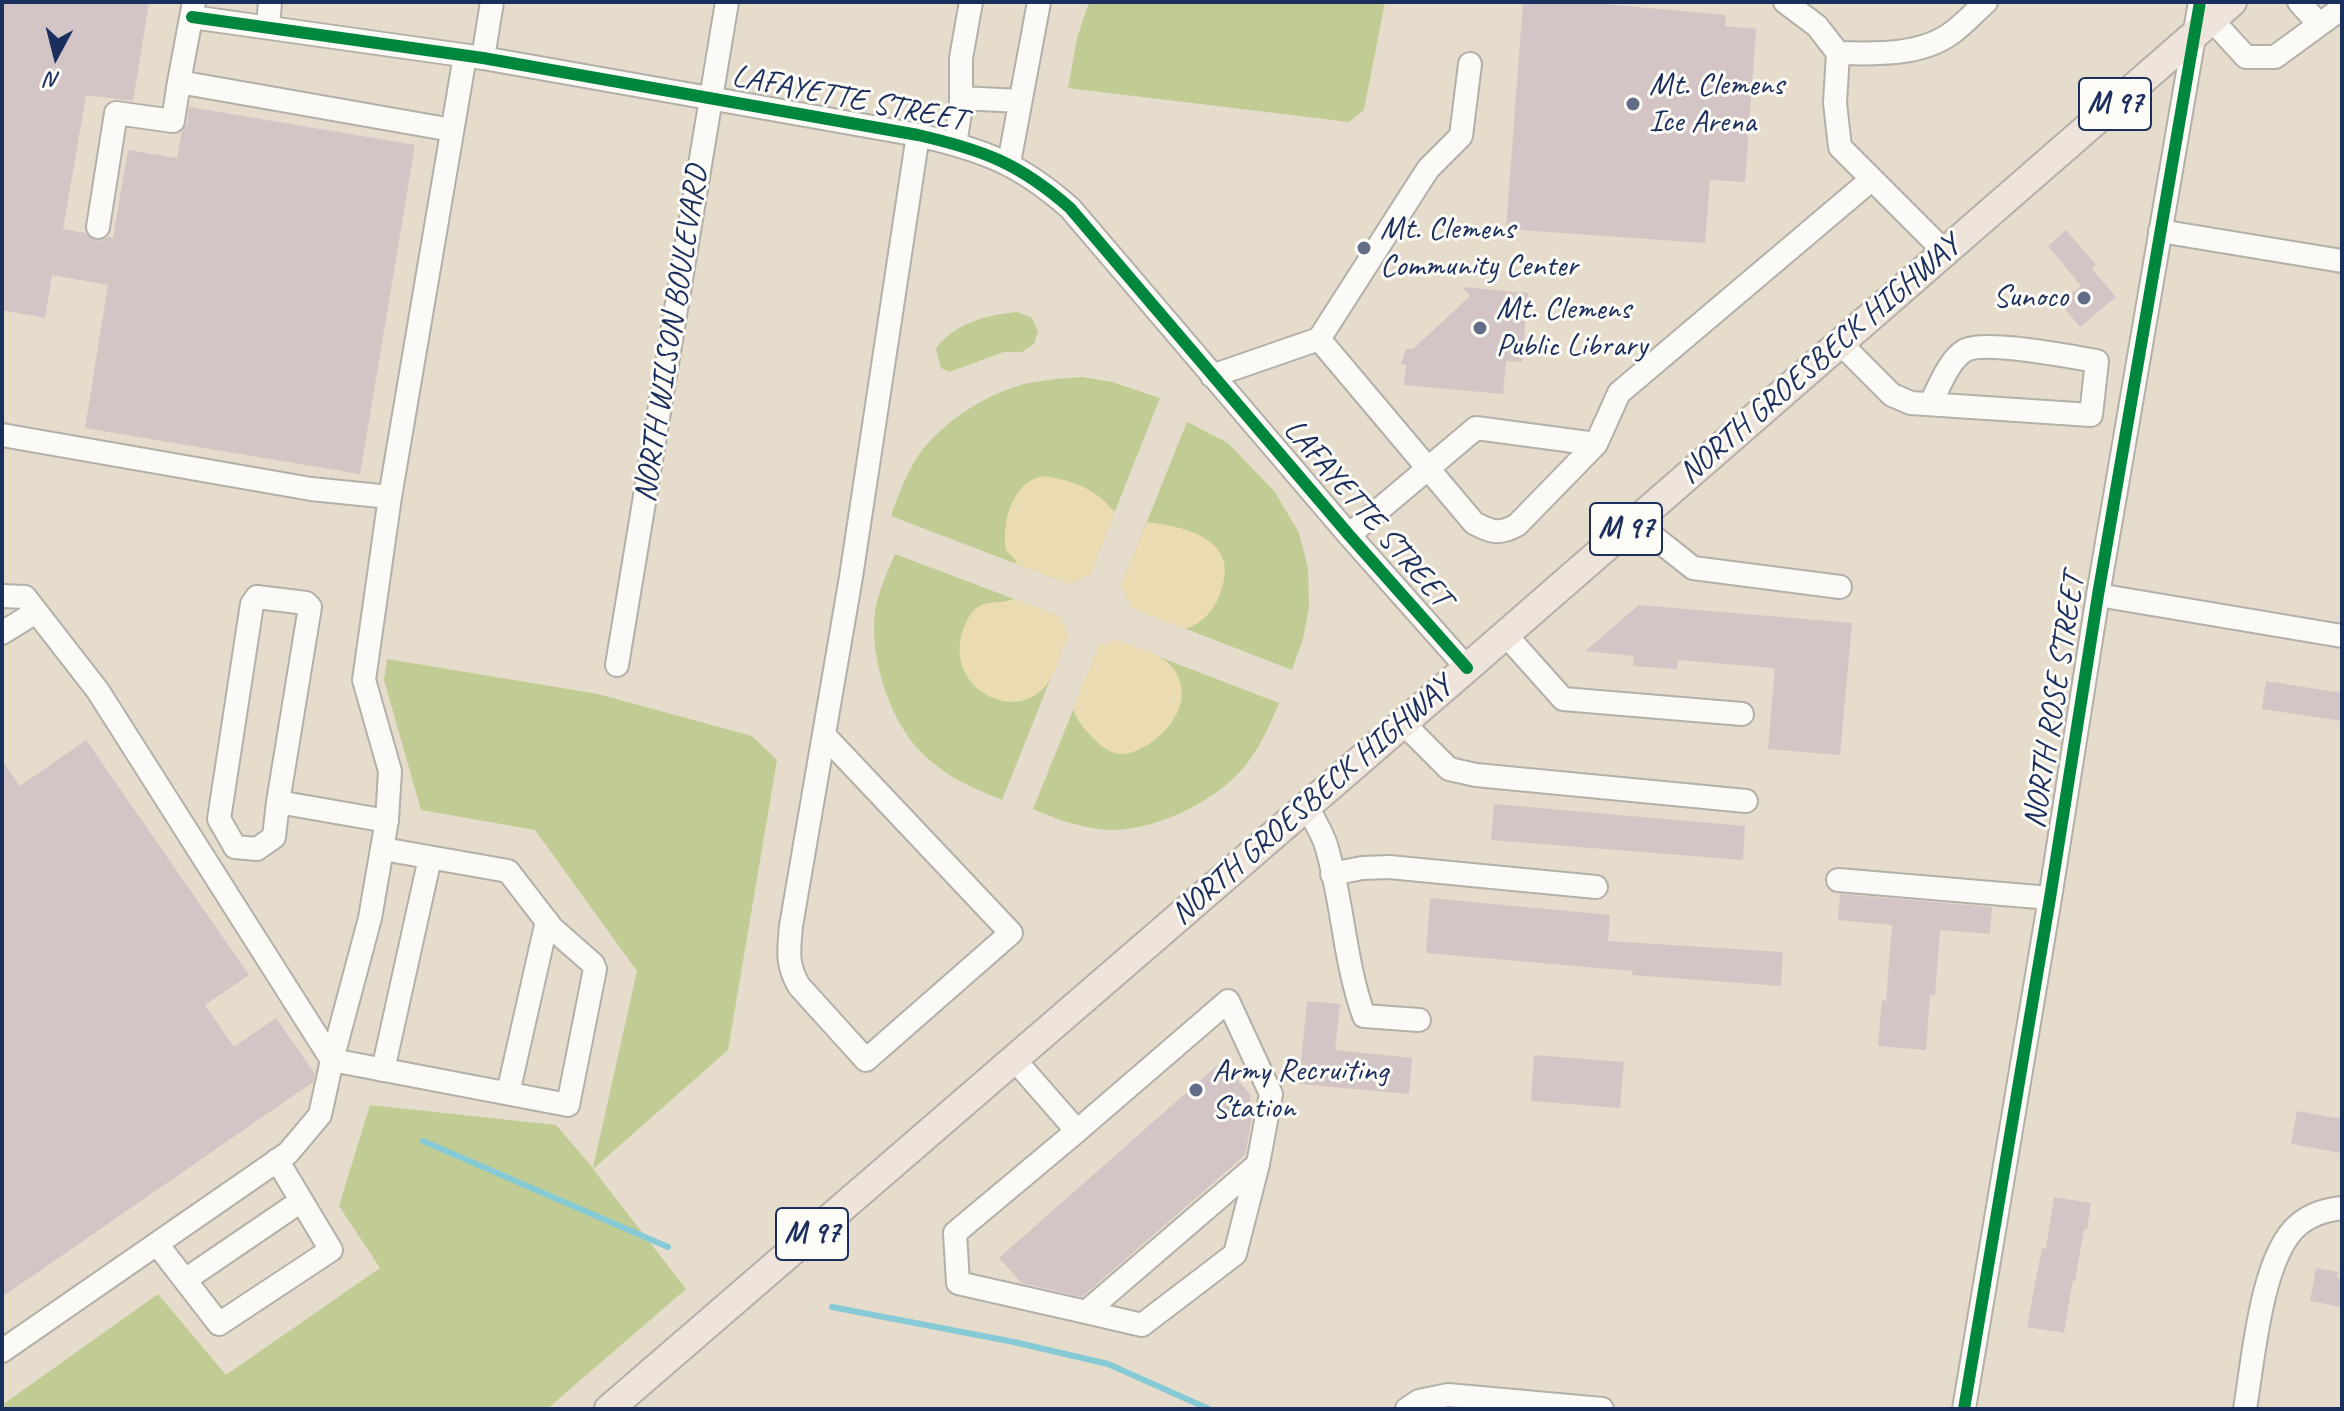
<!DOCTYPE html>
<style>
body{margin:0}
#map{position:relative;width:2344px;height:1411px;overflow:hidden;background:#e6dccc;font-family:Caveat,sans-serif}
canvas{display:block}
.frame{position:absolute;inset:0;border:4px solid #1b2f5e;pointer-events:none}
.north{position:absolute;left:16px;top:16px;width:80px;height:80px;-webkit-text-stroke:6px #fdfcf7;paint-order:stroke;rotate:187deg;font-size:22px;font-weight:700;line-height:32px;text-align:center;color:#1b2f5e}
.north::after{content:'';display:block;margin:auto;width:28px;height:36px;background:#1b2f5e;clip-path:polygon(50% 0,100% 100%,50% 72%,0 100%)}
</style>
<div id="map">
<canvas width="2344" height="1411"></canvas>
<div class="frame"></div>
<div class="north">N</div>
</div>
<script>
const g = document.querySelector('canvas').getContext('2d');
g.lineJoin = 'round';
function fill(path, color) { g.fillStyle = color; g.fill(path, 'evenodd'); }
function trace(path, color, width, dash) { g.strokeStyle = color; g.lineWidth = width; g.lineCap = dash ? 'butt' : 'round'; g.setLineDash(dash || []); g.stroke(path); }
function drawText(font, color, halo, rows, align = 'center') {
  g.font = font + ' Caveat,sans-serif'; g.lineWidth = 6; g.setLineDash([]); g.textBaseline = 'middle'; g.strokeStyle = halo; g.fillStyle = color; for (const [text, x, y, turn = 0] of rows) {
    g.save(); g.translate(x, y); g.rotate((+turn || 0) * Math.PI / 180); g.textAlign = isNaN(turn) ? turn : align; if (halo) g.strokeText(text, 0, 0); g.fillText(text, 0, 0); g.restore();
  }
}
fill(new Path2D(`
 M 1089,2 L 1385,2 L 1364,110 L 1349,122 L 1068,88 L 1077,38 Z
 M 1018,312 L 1032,318 L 1038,332 L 1034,344 L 1022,352 L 1004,352 L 949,372 L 941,368 L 936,349 C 952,324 989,314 1018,312 Z
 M 1082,377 L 1112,382 L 1160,398 L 1090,574 L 1069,584 L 891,516 C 898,496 905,477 916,459 C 936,428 975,401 1009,389 C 1032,380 1057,379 1082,377 Z
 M 1187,422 L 1228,443 L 1275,492 L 1299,533 L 1308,568 L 1309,607 L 1303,639 L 1292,670 L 1132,608 L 1121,586 Z
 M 895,554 L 1059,616 L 1068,635 L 1002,800 C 975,789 949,778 927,758 C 891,726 869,659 875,612 C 878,592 887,573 895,554 Z
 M 1115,640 L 1279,703 C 1271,722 1263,741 1251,758 C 1224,798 1159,830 1111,830 C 1084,829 1058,820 1033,809 L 1099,646 Z
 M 387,659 L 598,694 L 752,736 L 777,760 L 728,1050 L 593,1169 L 686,1289 L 547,1409 L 2,1409 L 2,1405 L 158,1294 L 226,1375 L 380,1268 L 339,1206 L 370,1105 L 556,1125 L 593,1168 L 637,971 L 535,830 L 421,810 L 384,680 Z`), '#c0cc94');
fill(new Path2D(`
 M 1042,476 C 1062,478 1085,485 1101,498 C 1106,502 1110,508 1115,512 L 1090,574 L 1069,584 L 1015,563 L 1016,561 L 1006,550 C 1001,523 1012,483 1042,476 Z
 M 1147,522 C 1188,527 1242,540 1220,594 C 1214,611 1202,623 1186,629 L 1132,608 L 1121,586 Z
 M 1014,599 L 1059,616 L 1068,635 C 1062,649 1058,668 1049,681 C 1020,728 940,689 964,627 C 967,620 971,611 978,607 C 988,600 1002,604 1014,599 Z
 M 1115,640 C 1134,647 1164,653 1175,671 C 1193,699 1172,729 1149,744 C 1140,749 1130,755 1120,754 C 1109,753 1101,746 1094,739 C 1084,729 1077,721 1073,708 L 1099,646 Z`), '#eadbb3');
trace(new Path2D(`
 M 423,1141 L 668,1247
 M 832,1307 L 1014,1342 L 1108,1364 L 1209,1409`), '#85cad4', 6);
fill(new Path2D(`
 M 2,2 L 149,2 L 133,101 L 86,95 L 63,229 L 85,233 L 95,241 L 102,240 L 108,237 L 113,238 L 128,150 L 177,158 L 182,131 L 187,124 L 189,107 L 415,145 L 360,474 L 85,428 L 108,285 L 52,275 L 45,318 L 2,310 Z
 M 1523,2 L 1581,2 L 1726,15 L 1725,26 L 1756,29 L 1745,182 L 1710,180 L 1705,243 L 1506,229 Z
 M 2066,230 L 2096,265 L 2092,269 L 2116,297 L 2080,327 L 2060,303 L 2081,286 L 2048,246 Z
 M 1462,287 L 1528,293 L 1522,362 L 1506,361 L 1503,394 L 1404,385 L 1406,365 L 1401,364 L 1406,349 L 1413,349 L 1470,296 Z
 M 1639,605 L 1852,623 L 1840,755 L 1768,749 L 1775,668 L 1678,660 L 1677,669 L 1633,666 L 1634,656 L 1585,651 Z
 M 2266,681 L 2342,693 L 2342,721 L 2262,709 Z
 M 86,740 L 249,975 L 205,1005 L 234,1047 L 276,1018 L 315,1074 L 313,1082 L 2,1297 L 2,760 L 20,786 Z
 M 1494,804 L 1745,826 L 1743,860 L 1491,840 Z
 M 1840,894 L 1992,907 L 1990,934 L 1940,930 L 1935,995 L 1930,995 L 1926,1050 L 1878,1046 L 1882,1000 L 1886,1001 L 1892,925 L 1838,920 Z
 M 1430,898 L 1610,915 L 1608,941 L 1783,952 L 1781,986 L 1632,975 L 1633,971 L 1426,953 Z
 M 1307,1001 L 1340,1004 L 1335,1050 L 1412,1058 L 1409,1094 L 1299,1084 Z
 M 1534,1055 L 1624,1062 L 1620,1108 L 1531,1101 Z
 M 1221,1062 L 1250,1094 L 1252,1118 L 1245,1155 L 1082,1297 L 1022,1283 L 999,1258 Z
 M 2297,1111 L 2342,1119 L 2342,1153 L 2291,1144 Z
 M 2054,1197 L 2091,1203 L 2087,1230 L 2084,1229 L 2075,1281 L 2073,1280 L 2064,1333 L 2027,1327 L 2042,1248 L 2046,1249 Z
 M 2316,1268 L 2338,1272 L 2337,1278 L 2342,1279 L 2342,1307 L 2310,1301 Z`), '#d3c4c6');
const minor = new Path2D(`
 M 194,2 L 179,82 L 452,130
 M 1785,2 L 1817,26 L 1838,53 L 1835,103 L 1840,147 L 1945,252
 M 2299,2 L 2319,24
 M 192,17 L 483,58 L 918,135 C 983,150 1019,163 1070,208 L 1349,535 L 1467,668
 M 2212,20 L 2246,57 L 2275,57 L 2342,8
 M 268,27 L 270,2
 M 1838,53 C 1875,54 1922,56 1953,32 C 1965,23 1975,12 1986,2
 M 483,58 L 492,2
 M 961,98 L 1020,101
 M 955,144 L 961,107 L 961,58 L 971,2
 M 1009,163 L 1039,2
 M 98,227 L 116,113 L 173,121 L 179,82
 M 2160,231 L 2342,261
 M 1319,339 L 1428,169 L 1461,136 L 1470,64
 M 1840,343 L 1892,395 L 1911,403 L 2091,415 L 2097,361 C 2071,357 1983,339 1964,351 C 1948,361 1939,388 1930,404
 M 1212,376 L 1319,339 L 1474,523 C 1491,532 1499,535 1517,525 L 1596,444
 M 2,435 L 311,489 L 390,497
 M 1635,522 L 1693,568 L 1840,587
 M 1349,535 L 1476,428 L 1596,444 L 1619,393 L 1872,179
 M 2098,595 L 2342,636
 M 2,596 L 25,597 L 98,691 L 332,1060 L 320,1115 L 288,1153 L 2,1351
 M 2,633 L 36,612
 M 1505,634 L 1563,699 L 1742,714
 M 617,665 L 727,2
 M 1403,723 L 1449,769 L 1476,775 L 1746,801
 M 824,735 L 1011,933 L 866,1060 L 799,986 C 786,964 789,950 791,926 L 851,577 L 918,135
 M 278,802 L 310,607 L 306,603 L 257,597 L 252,604 L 219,819 L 235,847 L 257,849 L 274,837 L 278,802 L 387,821
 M 1307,806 C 1313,819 1322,832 1326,845 C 1343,901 1344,961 1364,1016 L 1419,1020
 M 383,849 L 508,871 L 552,928 L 593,964 L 595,969 L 568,1105 L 332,1060 L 370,918 L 387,820 L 390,771 L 364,680 L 390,497 L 465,56
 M 1332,874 L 1362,868 L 1389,867 L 1596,887
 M 1838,880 L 2050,898
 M 1014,1059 L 1077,1131 L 955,1233 L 958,1283 L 1086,1312 L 1258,1164 L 1271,1094 L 1228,1001 L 1077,1131
 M 383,1070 L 430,858
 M 508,1093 L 547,921
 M 157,1244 L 219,1324 L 331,1250 L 277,1160
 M 185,1280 L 301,1201
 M 1086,1312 L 1142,1325 L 1235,1254 L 1258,1164
 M 1407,1409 L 1419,1401 L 1448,1395 L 1602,1409
 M 1964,1409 L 2050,898 L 2098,595 L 2200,2
 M 2245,1409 C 2253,1362 2261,1258 2297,1226 C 2310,1214 2325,1210 2342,1208`);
const major = new Path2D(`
 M 609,1409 L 1467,668 L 2232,2`);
trace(minor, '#b3afa9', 26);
trace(major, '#b3afa9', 32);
trace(minor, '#fbfaf7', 22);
trace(major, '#eee4dc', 28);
trace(new Path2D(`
 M 192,17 L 483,58 L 918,135 C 983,150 1019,163 1070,208 L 1349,535 L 1467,668
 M 1964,1409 L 2050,898 L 2098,595 L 2200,2`), '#00873e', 12);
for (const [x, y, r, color] of [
 [1633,104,8,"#626c84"],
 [1364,248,8,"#626c84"],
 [2084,298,8,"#626c84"],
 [1480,328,8,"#626c84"],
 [1196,1090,8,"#626c84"]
]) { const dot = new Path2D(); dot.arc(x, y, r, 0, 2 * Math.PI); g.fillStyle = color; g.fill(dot); trace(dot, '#fdfcf7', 3); }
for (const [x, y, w] of [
 [2115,104,72],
 [1626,529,72],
 [812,1234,72]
]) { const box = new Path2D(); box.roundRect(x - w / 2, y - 26, w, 52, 6); g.fillStyle = '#fdfcf7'; g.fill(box); trace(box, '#1b2f5e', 2); }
drawText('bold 30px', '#1b2f5e', null, [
 ["M 97",2115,104],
 ["M 97",1626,529],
 ["M 97",812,1234]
]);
drawText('32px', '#1b2f5e', '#fdfcf7', [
 ["Mt. Clemens",1649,86],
 ["Ice Arena",1649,123],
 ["Mt. Clemens",1380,230],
 ["Community Center",1380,267],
 ["Sunoco",2068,298,"right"],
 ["Mt. Clemens",1496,310],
 ["Public Library",1496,347],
 ["Army Recruiting",1212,1072],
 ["Station",1212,1109]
], 'left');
drawText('32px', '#1b2f5e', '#fdfcf7', [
 ["LAFAYETTE STREET",849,99,11],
 ["NORTH WILSON BOULEVARD",672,334,-81],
 ["NORTH GROESBECK HIGHWAY",1820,360,-41],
 ["LAFAYETTE STREET",1367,514,49],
 ["NORTH ROSE STREET",2055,701,-81],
 ["NORTH GROESBECK HIGHWAY",1312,801,-41]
]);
</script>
